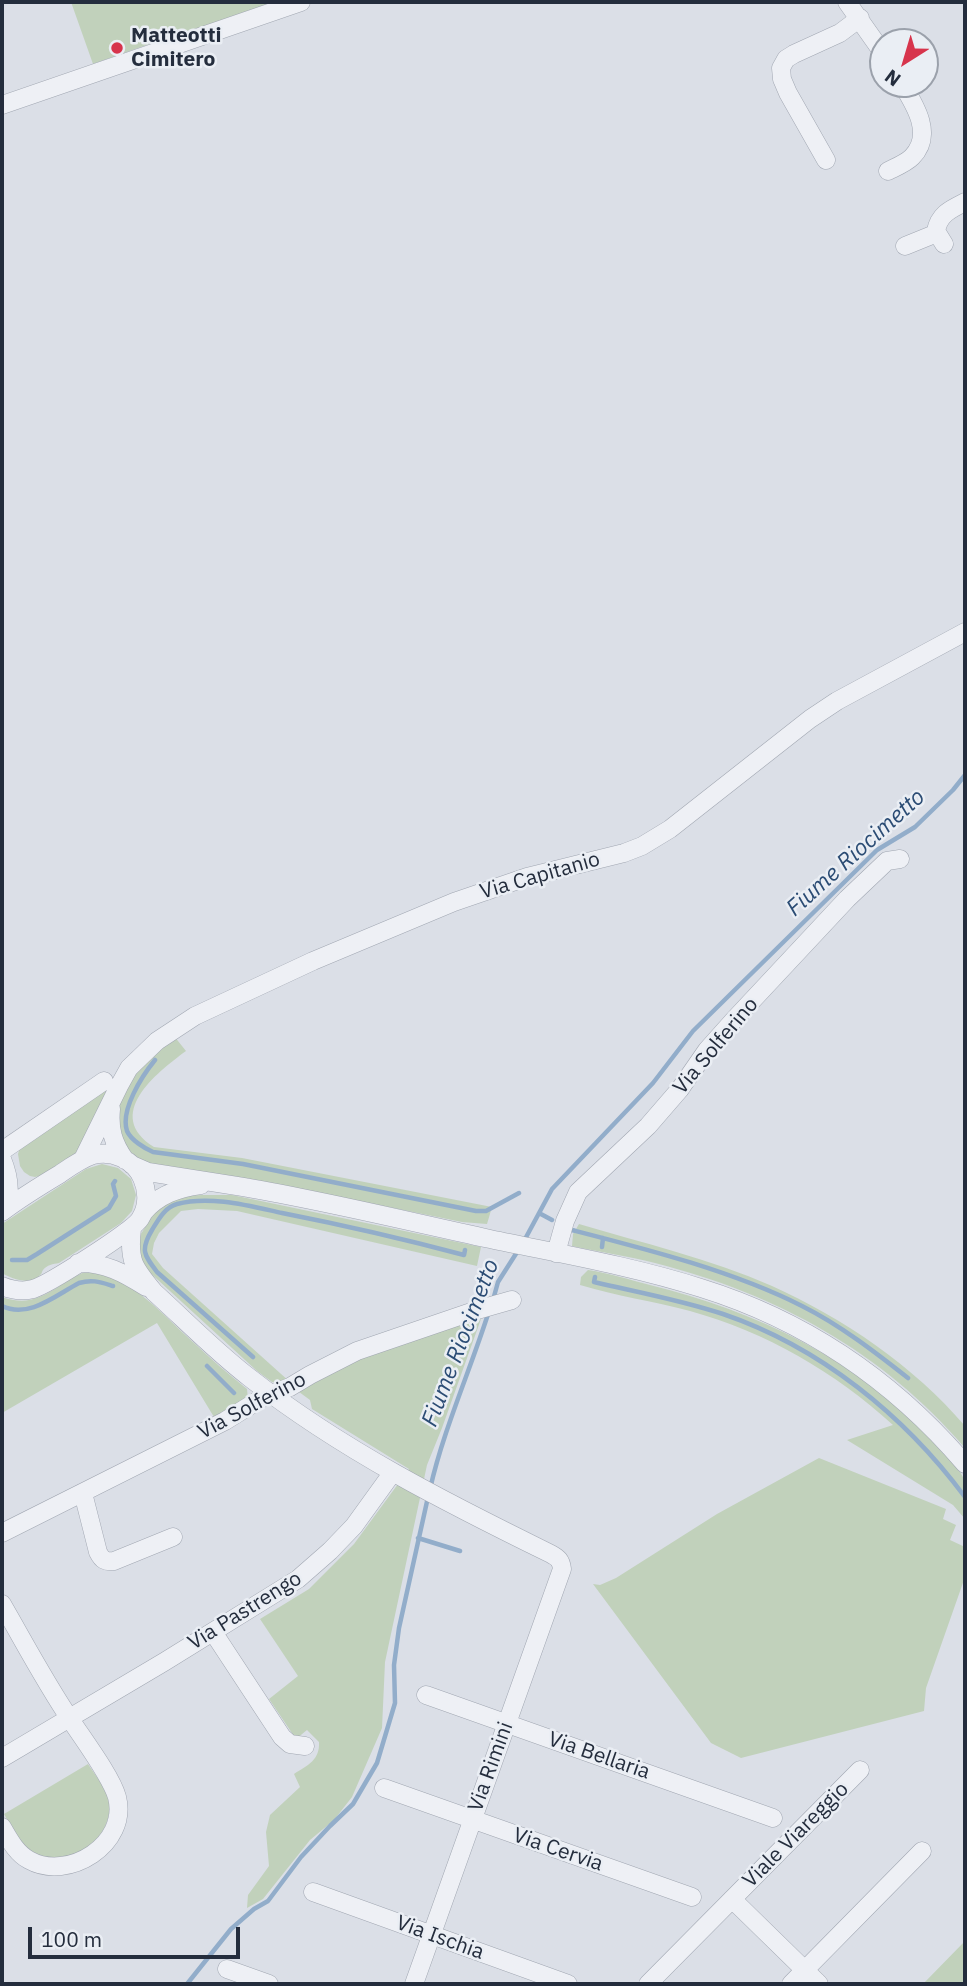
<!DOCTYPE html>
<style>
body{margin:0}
#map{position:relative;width:967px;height:1986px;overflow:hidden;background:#dbdfe7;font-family:"IBM Plex Sans",sans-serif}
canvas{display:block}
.frame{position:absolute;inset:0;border:4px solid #242d3d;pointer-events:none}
.north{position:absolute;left:869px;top:28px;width:70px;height:70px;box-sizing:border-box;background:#eaeef4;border:2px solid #9ba1ab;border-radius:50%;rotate:217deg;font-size:19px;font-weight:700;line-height:28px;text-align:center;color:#242d3d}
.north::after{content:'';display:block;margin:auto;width:24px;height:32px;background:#d7344c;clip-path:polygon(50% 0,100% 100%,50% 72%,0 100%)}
.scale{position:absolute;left:28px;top:1927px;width:212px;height:32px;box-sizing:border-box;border:4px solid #242d3d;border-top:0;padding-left:9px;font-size:21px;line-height:24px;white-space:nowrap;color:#242d3d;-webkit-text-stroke:5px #eaeef4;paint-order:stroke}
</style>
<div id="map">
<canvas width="967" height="1986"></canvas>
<div class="frame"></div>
<div class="north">N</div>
<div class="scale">100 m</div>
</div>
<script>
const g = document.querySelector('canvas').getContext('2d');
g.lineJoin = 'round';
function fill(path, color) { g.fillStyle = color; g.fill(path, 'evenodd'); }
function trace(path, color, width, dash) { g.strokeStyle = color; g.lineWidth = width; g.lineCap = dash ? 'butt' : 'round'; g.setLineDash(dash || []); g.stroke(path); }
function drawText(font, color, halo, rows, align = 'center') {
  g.font = font + ' "IBM Plex Sans",sans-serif'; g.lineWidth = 5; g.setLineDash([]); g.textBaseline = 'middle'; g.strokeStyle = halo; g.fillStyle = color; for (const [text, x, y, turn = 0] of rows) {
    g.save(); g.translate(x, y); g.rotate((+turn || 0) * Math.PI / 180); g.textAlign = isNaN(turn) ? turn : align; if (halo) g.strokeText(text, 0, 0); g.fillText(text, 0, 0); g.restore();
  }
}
fill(new Path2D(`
 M 71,2 L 284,2 L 175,35 L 93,64 Z
 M 174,1036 L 186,1051 C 156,1073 103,1115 154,1147 L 242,1158 L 492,1207 L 487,1224 L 462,1222 L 251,1179 L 158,1167 C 143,1163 132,1157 124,1143 C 98,1101 146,1063 174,1036 Z
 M 111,1082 L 81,1150 L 43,1175 L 35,1177 L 30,1176 L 24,1172 L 20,1166 L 18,1154 L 20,1147 Z
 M 102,1164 L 118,1168 L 131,1179 L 136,1195 L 132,1211 L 121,1223 L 59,1263 C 53,1264 47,1265 43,1270 C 42,1271 42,1274 40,1275 C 30,1286 12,1279 2,1273 L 2,1224 L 86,1169 Z
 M 202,1195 L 232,1195 L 481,1247 L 477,1266 L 237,1211 L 198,1209 L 181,1211 L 159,1233 L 154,1243 L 152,1254 L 163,1268 L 290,1382 L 278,1384 L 272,1382 L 257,1371 L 146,1269 L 140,1262 L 139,1237 L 155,1212 L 160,1206 L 182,1196 Z
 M 579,1224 C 643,1243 710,1259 772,1286 C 843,1318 914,1366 965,1426 L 965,1448 C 883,1352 777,1294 655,1263 C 628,1256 600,1252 572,1246 L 573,1234 Z
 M 90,1270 C 128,1274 165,1317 193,1342 C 210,1358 228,1374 247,1389 L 248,1400 L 217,1422 L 157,1323 L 2,1413 L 2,1297 C 41,1311 57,1281 90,1270 Z
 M 588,1270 C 609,1273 630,1280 650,1285 C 758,1312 855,1358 932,1441 C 940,1450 963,1471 965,1482 C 967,1494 965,1508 965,1519 L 953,1505 L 847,1440 L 893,1425 C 835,1372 766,1332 690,1311 C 653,1301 616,1296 580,1285 L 581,1277 Z
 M 481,1319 L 442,1428 L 427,1465 L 385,1662 L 382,1728 L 352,1797 L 334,1820 L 310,1840 L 263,1899 L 247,1908 L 248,1895 L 269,1866 L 266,1832 L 270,1815 L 300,1787 L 294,1774 C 308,1765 320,1760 319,1742 L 307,1730 L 296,1739 L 269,1699 L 298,1676 L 260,1619 L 309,1589 L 354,1544 L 409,1469 L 312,1409 L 310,1400 L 295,1389 L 343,1361 L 428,1332 Z
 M 819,1458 L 946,1509 L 943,1519 L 956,1525 L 950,1540 L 965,1547 L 965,1577 L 926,1688 L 924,1711 L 741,1758 L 711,1743 L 593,1584 L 600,1585 L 616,1578 L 717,1514 Z
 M 88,1764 C 95,1775 107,1789 109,1802 C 115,1844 54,1878 24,1847 C 16,1839 10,1824 4,1814 Z
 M 965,1939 L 965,1984 L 923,1984 L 965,1941 Z`), '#c1d1bb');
trace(new Path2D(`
 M 155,1060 C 142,1076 120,1110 127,1131 C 131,1140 144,1148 153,1152 L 243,1164 L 476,1211 L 486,1211 L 519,1193
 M 539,1213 L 552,1220
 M 572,1230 C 646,1249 733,1271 802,1306 C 840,1325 875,1352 908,1378
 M 524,1241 L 552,1189 L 653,1083 L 693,1031 L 877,850 L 915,827 L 953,790 L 965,775
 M 602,1247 L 603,1238
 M 12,1260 L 27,1260 L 37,1254 L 109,1208 L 116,1196 L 113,1184 L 115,1181
 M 595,1277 L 594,1282 C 637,1292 681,1300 723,1314 C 820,1347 904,1415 965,1497
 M 493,1300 L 498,1282 L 519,1249
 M 2,1306 C 29,1319 56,1295 79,1283 C 92,1279 100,1282 113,1286
 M 253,1357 L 157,1272 C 144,1255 140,1250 152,1230 C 158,1220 165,1207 177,1204 C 210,1195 250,1206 282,1213 C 343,1225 404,1239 464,1255 L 465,1250
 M 207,1366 L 234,1393
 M 430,1489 C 444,1428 470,1371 489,1311
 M 418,1538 L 460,1551
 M 187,1984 L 231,1929 L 254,1909 L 268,1901 L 301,1857 L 330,1826 L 353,1804 L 377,1763 L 395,1703 L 394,1665 L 399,1628 L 428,1497`), '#92adca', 4.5);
const minor = new Path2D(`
 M 847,2 L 883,53
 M 2,105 L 301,2
 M 826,160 L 788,93 L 782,79 L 781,68 L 786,59 L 794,54 L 840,33 L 860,18
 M 888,171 C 896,167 906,163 912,157 C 934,135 915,105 902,84
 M 944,244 L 936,231 C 939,214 951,209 965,202
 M 905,246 L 937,233
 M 111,1109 C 109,1129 113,1143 125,1160
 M 2,1151 L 104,1081
 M 2,1159 C 9,1176 12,1192 5,1209
 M 83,1159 L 119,1086 L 129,1068 L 157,1041 L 195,1016 L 313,961 L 454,902 L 527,877 L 624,853 L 642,846 L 670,829 L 810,719 L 837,701 L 965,632
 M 132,1165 L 148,1172 C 178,1177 207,1181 237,1186 C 322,1200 406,1221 490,1239 C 561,1254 632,1266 701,1288 C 807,1321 894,1381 965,1464
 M 2,1212 C 20,1198 40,1186 60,1174 C 70,1167 81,1159 93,1155 C 112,1150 134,1160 142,1178 C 148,1191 148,1207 140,1219 C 133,1231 47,1285 33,1289 C 22,1292 12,1290 2,1286
 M 143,1213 C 158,1195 178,1188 201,1185
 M 132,1229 C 128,1261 134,1268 154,1292 C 186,1321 216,1352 250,1378 C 342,1450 447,1503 551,1554 C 558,1558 561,1560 562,1569 L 414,1984
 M 556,1253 L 565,1221 L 578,1192 L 648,1126 L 680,1089 L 707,1050 L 732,1022 L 847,899 L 887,861 L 900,859
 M 78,1263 C 104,1262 124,1273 146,1287
 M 83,1493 L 98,1552 C 102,1560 105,1562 114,1561 L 173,1537
 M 2,1533 L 225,1421 L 262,1398 L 290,1387 L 310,1375 L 357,1351 L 477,1310 L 512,1300
 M 2,1604 C 24,1642 45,1682 70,1719 C 83,1739 111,1776 117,1797 C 129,1844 68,1882 29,1860 C 16,1853 9,1839 2,1827
 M 213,1632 L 282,1737 L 290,1744 L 305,1746
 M 426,1695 L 773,1818
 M 2,1758 L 164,1662 L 298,1579 L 330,1551 L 354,1526 L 393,1472
 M 384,1788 L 692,1897
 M 313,1892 L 568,1984
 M 732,1899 L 819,1984
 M 227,1969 L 269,1984
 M 648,1984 L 860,1770
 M 791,1984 L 922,1851`);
trace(minor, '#a0a6b1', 19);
trace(minor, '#eef0f5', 18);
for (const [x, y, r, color] of [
 [117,48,7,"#d7344c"]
]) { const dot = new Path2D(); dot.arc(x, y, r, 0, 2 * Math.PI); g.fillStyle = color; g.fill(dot); trace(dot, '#eaeef4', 2.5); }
drawText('bold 21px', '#242d3d', '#eaeef4', [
 ["Matteotti",131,36],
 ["Cimitero",131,60]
], 'left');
drawText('21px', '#242d3d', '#eaeef4', [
 ["Via Capitanio",540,876,-16],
 ["Via Solferino",716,1046,-50],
 ["Via Solferino",252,1406,-28],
 ["Via Pastrengo",245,1611,-32],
 ["Via Bellaria",599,1756,19],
 ["Via Rimini",491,1767,-70],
 ["Viale Viareggio",796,1835,-45],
 ["Via Cervia",558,1850,19],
 ["Via Ischia",440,1938,20]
]);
drawText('italic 23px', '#2b4c74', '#eaeef4', [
 ["Fiume Riocimetto",856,853,-42],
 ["Fiume Riocimetto",461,1343,-69]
]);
</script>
